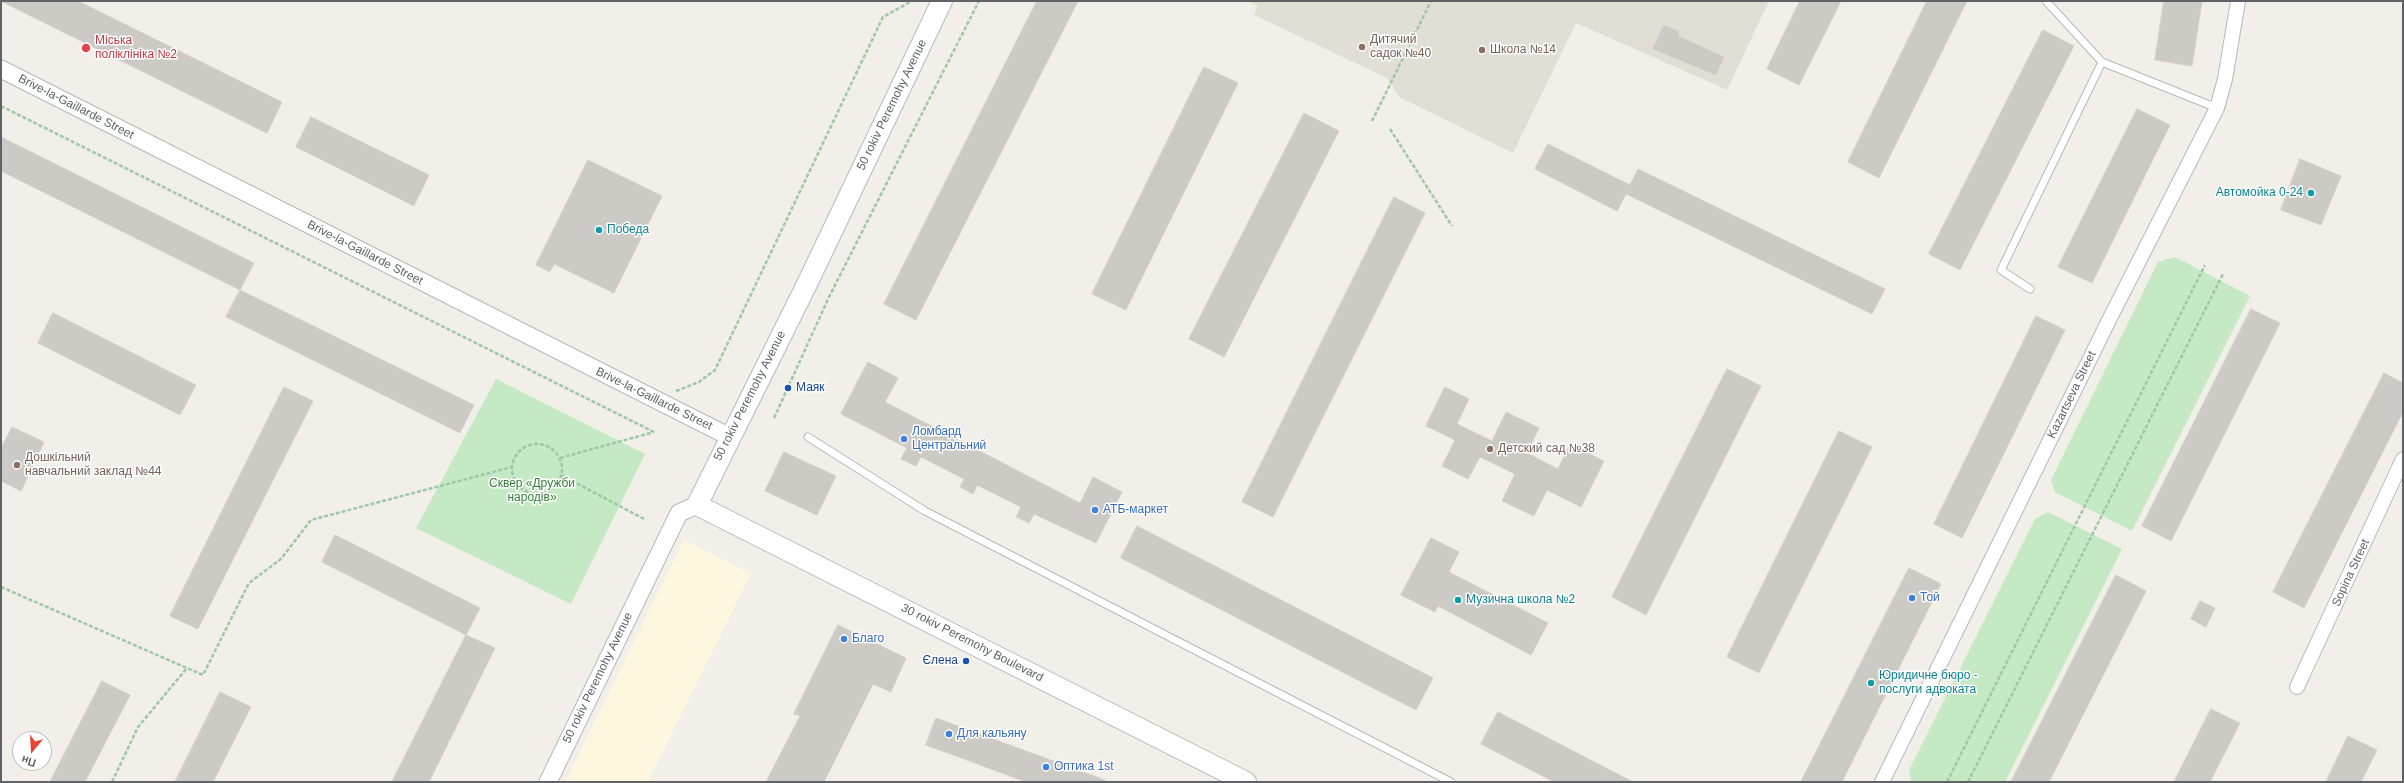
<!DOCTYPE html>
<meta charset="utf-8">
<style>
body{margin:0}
#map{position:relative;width:2404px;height:783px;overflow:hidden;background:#f1efe8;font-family:Arial,sans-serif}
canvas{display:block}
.frame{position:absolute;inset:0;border:2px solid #5f6368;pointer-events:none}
.north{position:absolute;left:12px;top:731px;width:40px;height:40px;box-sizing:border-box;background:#fff;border:1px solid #bfc1c3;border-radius:50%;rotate:198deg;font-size:11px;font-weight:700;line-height:16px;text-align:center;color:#5f6368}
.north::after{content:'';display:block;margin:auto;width:14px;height:18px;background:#ea4335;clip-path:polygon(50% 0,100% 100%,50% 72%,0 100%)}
</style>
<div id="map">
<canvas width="2404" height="783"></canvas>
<div class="frame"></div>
<div class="north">Пн</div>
</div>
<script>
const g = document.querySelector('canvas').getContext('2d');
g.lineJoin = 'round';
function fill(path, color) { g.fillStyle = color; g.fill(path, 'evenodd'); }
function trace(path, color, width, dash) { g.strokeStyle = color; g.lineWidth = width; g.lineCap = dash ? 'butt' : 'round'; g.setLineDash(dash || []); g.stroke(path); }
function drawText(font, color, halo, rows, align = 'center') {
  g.font = font + ' Arial,sans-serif'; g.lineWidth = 3; g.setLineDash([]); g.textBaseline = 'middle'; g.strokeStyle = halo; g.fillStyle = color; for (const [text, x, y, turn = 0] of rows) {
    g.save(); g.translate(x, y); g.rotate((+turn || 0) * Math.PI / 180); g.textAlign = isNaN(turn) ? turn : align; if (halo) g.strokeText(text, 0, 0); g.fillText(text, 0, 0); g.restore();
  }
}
fill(new Path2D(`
 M 684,540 L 751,573 L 648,782 L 565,782 Z`), '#fef7e0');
fill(new Path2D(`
 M 1248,1 L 1769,1 L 1727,90 L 1576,23 L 1513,153 L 1399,97 L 1387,78 L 1254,15 L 1258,6 Z`), '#e1ded6');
fill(new Path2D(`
 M 2175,257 L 2250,296 L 2132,531 L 2055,492 L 2051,480 L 2158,262 Z
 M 496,379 L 645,454 L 571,604 L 416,528 Z
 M 2048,512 L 2122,549 L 2005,782 L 1911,781 L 1909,770 L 2035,519 Z`), '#c5e8c5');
const building = new Path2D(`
 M 1,1 L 78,1 L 282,102 L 267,133 Z
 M 1037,1 L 1078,1 L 916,320 L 884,304 Z
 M 1800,1 L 1841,1 L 1799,85 L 1767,69 Z
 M 1927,1 L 1967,1 L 1879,178 L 1848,162 Z
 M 2164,1 L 2202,1 L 2192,66 L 2155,60 Z
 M 1664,25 L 1679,32 L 1678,36 L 1724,57 L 1716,75 L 1653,49 Z
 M 2043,30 L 2074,46 L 1960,270 L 1929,254 Z
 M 1204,67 L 1238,83 L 1126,310 L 1092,294 Z
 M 2137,109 L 2170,125 L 2092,283 L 2058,267 Z
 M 1304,113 L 1339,131 L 1224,357 L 1189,339 Z
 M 311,117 L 429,175 L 414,206 L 296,147 Z
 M 1,137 L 254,263 L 240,290 L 1,171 Z
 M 1548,144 L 1630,185 L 1638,169 L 1885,289 L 1872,314 L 1626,194 L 1617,211 L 1535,169 Z
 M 2300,159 L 2341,176 L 2321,225 L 2281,210 Z
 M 588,160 L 662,196 L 614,293 L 554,264 L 550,272 L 536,265 Z
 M 1394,197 L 1425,213 L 1273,517 L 1242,502 Z
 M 240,290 L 474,405 L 460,433 L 226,317 Z
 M 2251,309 L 2280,323 L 2171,541 L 2142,526 Z
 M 53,313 L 196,385 L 180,415 L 38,343 Z
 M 2036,316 L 2065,330 L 1962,538 L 1934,524 Z
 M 868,362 L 898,378 L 885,402 L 1080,503 L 1093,477 L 1122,492 L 1096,543 L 1034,514 L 1029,523 L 1016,517 L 1021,507 L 977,485 L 973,494 L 960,487 L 964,479 L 921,457 L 916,466 L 901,459 L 907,448 L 841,414 Z
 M 1727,369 L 1761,386 L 1646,615 L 1612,597 Z
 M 2384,373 L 2403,383 L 2403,412 L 2304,608 L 2273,592 Z
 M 284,387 L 313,401 L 198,629 L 170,616 Z
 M 1445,387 L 1469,399 L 1457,424 L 1492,441 L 1506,412 L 1539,428 L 1527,453 L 1558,469 L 1570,444 L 1604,461 L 1581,507 L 1547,490 L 1534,516 L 1502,501 L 1515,474 L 1480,457 L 1468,479 L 1442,466 L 1455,440 L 1426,426 Z
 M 12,427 L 44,442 L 21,491 L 1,481 L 1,449 Z
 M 1839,431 L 1872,447 L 1759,673 L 1727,657 Z
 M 784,452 L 836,476 L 817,515 L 765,491 Z
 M 1137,526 L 1433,678 L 1416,710 L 1121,558 Z
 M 335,535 L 480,608 L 466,635 L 322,562 Z
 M 1431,538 L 1459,552 L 1449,572 L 1548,623 L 1531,655 L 1438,606 L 1435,612 L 1401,595 Z
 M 1909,568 L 1941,584 L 1842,782 L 1801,782 Z
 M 2116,575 L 2146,591 L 2049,782 L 2011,782 Z
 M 2200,601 L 2215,608 L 2206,627 L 2191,619 Z
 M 838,625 L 906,658 L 891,692 L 873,684 L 824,782 L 766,782 L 800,716 L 794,714 Z
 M 466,635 L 495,648 L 429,782 L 392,782 Z
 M 102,681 L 130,695 L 85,782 L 50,782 Z
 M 220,692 L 251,707 L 213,782 L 175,782 Z
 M 2211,709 L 2240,723 L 2210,782 L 2174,782 Z
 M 1498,712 L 1633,782 L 1554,782 L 1481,744 Z
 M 936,718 L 1105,780 L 1105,782 L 1026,782 L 926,745 Z
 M 2348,736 L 2377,750 L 2361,782 L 2326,782 Z`);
fill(building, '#cccac5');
trace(building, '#d6d1c6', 1);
const service = new Path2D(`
 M 2046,1 L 2102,62 L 2217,108
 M 2030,289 L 2001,270 L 2102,62
 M 808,437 L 925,511 L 1451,782`);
const minor = new Path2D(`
 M 2297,687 L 2403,459
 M 1882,782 L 2108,322 L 2217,108 L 2225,79 L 2238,1`);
const tertiary = new Path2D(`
 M 1,69 L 730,437
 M 548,782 L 679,513 L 697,505`);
const secondary = new Path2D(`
 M 942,1 L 806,286 L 697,505 L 1246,782`);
trace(service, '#b5b8bc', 9);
trace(minor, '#b5b8bc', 16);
trace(tertiary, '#b5b8bc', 19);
trace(secondary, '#b6babf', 22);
trace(new Path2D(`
 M 1,106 L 654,432
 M 1372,121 L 1431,1
 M 1390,129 L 1452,226
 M 676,391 L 699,382 L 715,370 L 883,17 L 912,1
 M 774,418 L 829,297 L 979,1
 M512 469a25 25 0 1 1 50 0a25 25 0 1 1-50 0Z
 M 560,458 L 654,432
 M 561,475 L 646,520
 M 1,587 L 203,675 L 249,583 L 281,559 L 311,520 L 512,467
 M 112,782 L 138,727 L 187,668
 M 1947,782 L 2205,265
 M 1968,782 L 2223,274`), '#9cc7a9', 2.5, [4, 2]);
trace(service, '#fff', 7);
trace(minor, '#fff', 14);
trace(tertiary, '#fff', 17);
trace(secondary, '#fff', 20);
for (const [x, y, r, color] of [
 [1362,47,4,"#8d6e63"],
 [86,48,5,"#e0444e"],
 [1482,50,4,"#8d6e63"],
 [2311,193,4,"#0f9aa8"],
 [599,230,4,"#0f9aa8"],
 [788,388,4,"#1a4fb4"],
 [904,439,4,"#3f7fe0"],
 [1490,449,4,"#8d6e63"],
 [17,465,4,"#8d6e63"],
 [1095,510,4,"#3f7fe0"],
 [1912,598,4,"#3f7fe0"],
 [1458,600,4,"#0f9aa8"],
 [844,639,4,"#3f7fe0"],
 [966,661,4,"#1a4fb4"],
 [1871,683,4,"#0f9aa8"],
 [949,734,4,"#3f7fe0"],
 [1046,767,4,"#3f7fe0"]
]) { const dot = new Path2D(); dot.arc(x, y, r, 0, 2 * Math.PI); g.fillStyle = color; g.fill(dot); trace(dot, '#fff', 1.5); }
drawText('12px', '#785e54', '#fff', [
 ["Дитячий",1370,40],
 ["садок №40",1370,54],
 ["Школа №14",1490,50],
 ["Детский сад №38",1498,449],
 ["Дошкільний",25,458],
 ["навчальний заклад №44",25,472]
], 'left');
drawText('12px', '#be3a42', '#fff', [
 ["Міська",95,41],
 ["поліклініка №2",95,55]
], 'left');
drawText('12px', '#5f6368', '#fff', [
 ["50 rokiv Peremohy Avenue",892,105,-64],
 ["Brive-la-Gaillarde Street",76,107,27],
 ["Brive-la-Gaillarde Street",365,253,27],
 ["Kazartseva Street",2072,395,-64],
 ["50 rokiv Peremohy Avenue",750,396,-63],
 ["Brive-la-Gaillarde Street",654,399,26],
 ["Sopina Street",2351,573,-65],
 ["30 rokiv Peremohy Boulevard",972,643,27],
 ["50 rokiv Peremohy Avenue",598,678,-64]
]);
drawText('12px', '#0d838f', '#fff', [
 ["Автомойка 0-24",2303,193,"right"],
 ["Победа",607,230],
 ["Музична школа №2",1466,600],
 ["Юридичне бюро -",1879,676],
 ["послуги адвоката",1879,690]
], 'left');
drawText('12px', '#164399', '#fff', [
 ["Маяк",796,388],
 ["Єлена",958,661,"right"]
], 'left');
drawText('12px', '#366cbe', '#fff', [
 ["Ломбард",912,432],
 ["Центральний",912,446],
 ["АТБ-маркет",1103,510],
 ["Той",1920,598],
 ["Благо",852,639],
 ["Для кальяну",957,734],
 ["Оптика 1st",1054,767]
], 'left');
drawText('12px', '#348238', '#fff', [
 ["Сквер «Дружби",532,484],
 ["народів»",532,498]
]);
</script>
